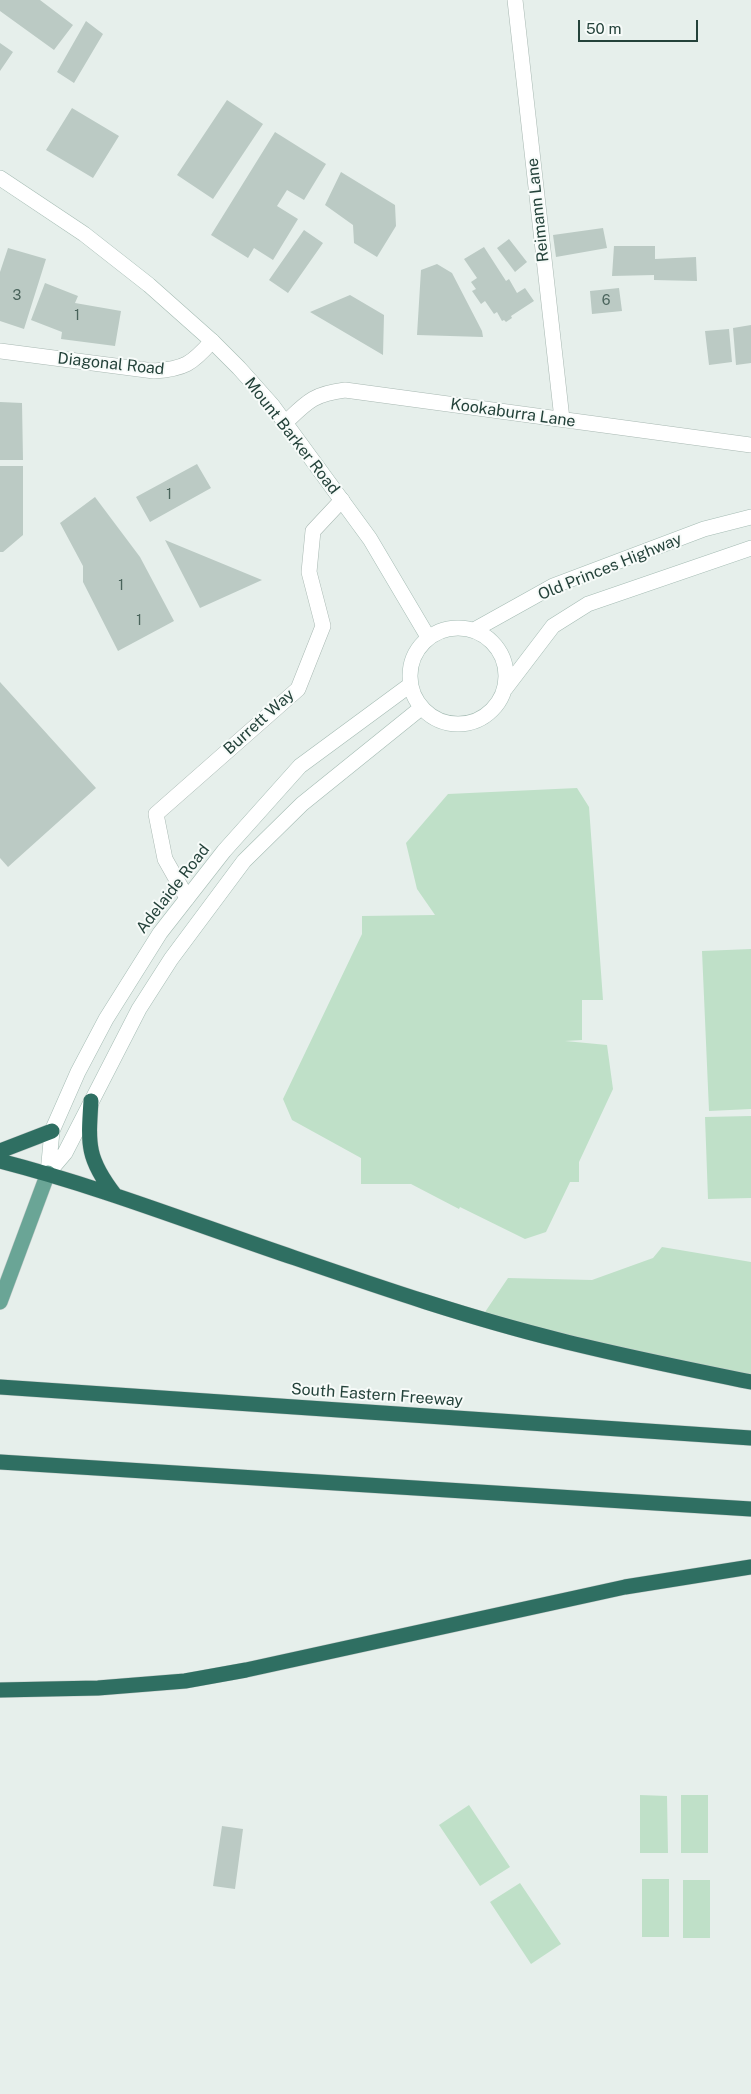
<!DOCTYPE html>
<style>
body{margin:0}
#map{position:relative;width:751px;height:2094px;overflow:hidden;background:#e6efeb;font-family:"Public Sans",sans-serif}
canvas{display:block}
.scale{position:absolute;left:578px;top:20px;width:120px;height:22px;box-sizing:border-box;border:2px solid #24423a;border-top:0;padding-left:6px;font-size:15px;line-height:18px;white-space:nowrap;color:#24423a;-webkit-text-stroke:4px #f7fbf9;paint-order:stroke}
</style>
<div id="map">
<canvas width="751" height="2094"></canvas>
<div class="scale">50 m</div>
</div>
<script>
const g = document.querySelector('canvas').getContext('2d');
g.lineJoin = 'round';
function fill(path, color) { g.fillStyle = color; g.fill(path, 'evenodd'); }
function trace(path, color, width, dash) { g.strokeStyle = color; g.lineWidth = width; g.lineCap = dash ? 'butt' : 'round'; g.setLineDash(dash || []); g.stroke(path); }
function drawText(font, color, halo, rows, align = 'center') {
  g.font = font + ' "Public Sans",sans-serif'; g.lineWidth = 4; g.setLineDash([]); g.textBaseline = 'middle'; g.strokeStyle = halo; g.fillStyle = color; for (const [text, x, y, turn = 0] of rows) {
    g.save(); g.translate(x, y); g.rotate((+turn || 0) * Math.PI / 180); g.textAlign = isNaN(turn) ? turn : align; if (halo) g.strokeText(text, 0, 0); g.fillText(text, 0, 0); g.restore();
  }
}
fill(new Path2D(`
 M 577,788 L 589,807 L 603,1000 L 582,1000 L 582,1040 L 565,1041 L 607,1045 L 613,1089 L 579,1162 L 579,1182 L 570,1182 L 546,1232 L 525,1239 L 460,1207 L 459,1209 L 411,1184 L 361,1184 L 361,1158 L 292,1120 L 283,1099 L 362,934 L 362,916 L 435,915 L 417,889 L 406,843 L 448,794 Z
 M 751,949 L 751,1109 L 709,1111 L 702,951 Z
 M 751,1116 L 751,1198 L 708,1199 L 705,1117 Z
 M 662,1247 L 751,1262 L 751,1382 L 481,1318 L 508,1278 L 592,1280 L 653,1258 Z
 M 640,1795 L 667,1796 L 668,1853 L 640,1853 Z
 M 681,1795 L 708,1795 L 708,1853 L 681,1853 Z
 M 469,1805 L 510,1867 L 480,1886 L 439,1825 Z
 M 642,1879 L 669,1879 L 669,1937 L 642,1937 Z
 M 683,1880 L 710,1880 L 710,1938 L 683,1938 Z
 M 520,1883 L 561,1944 L 531,1964 L 490,1902 Z`), '#bfe0c8');
fill(new Path2D(`
 M 0,0 L 40,0 L 73,25 L 54,50 L 0,11 Z
 M 86,21 L 103,34 L 74,83 L 57,72 Z
 M 0,43 L 13,52 L 0,71 Z
 M 227,100 L 263,124 L 213,199 L 177,175 Z
 M 72,108 L 119,136 L 93,178 L 46,150 Z
 M 275,132 L 326,164 L 304,200 L 287,190 L 277,206 L 298,219 L 273,260 L 254,248 L 248,258 L 211,235 Z
 M 341,172 L 395,205 L 396,226 L 377,257 L 354,243 L 353,225 L 325,205 Z
 M 603,228 L 607,248 L 556,257 L 553,235 Z
 M 304,230 L 323,243 L 288,293 L 269,280 Z
 M 509,239 L 527,262 L 515,272 L 497,248 Z
 M 614,246 L 655,246 L 655,259 L 696,257 L 697,281 L 654,280 L 654,275 L 612,276 Z
 M 484,247 L 506,281 L 509,279 L 517,293 L 525,288 L 534,301 L 511,316 L 512,318 L 506,322 L 504,320 L 502,321 L 497,312 L 494,314 L 485,301 L 481,304 L 472,291 L 476,289 L 471,282 L 477,278 L 464,259 Z
 M 8,248 L 46,259 L 24,329 L 0,321 L 0,272 Z
 M 437,264 L 452,273 L 482,331 L 483,337 L 417,335 L 421,270 Z
 M 45,283 L 78,296 L 75,303 L 121,311 L 115,346 L 61,339 L 62,332 L 31,320 Z
 M 619,288 L 622,311 L 592,314 L 590,291 Z
 M 350,295 L 384,315 L 383,355 L 310,312 Z
 M 751,325 L 751,363 L 736,365 L 733,328 Z
 M 729,329 L 732,362 L 709,365 L 705,331 Z
 M 0,402 L 22,403 L 23,460 L 0,460 Z
 M 197,464 L 211,488 L 150,522 L 136,497 Z
 M 0,466 L 23,466 L 23,535 L 3,552 L 0,552 Z
 M 95,497 L 140,557 L 174,621 L 118,651 L 83,582 L 83,566 L 60,523 Z
 M 165,540 L 262,580 L 200,608 Z
 M 0,682 L 96,788 L 8,867 L 0,858 Z
 M 222,1826 L 243,1829 L 235,1889 L 213,1886 Z`), '#bbcac4');
const minor = new Path2D(`
 M 515,0 L 562,419
 M 0,351 L 154,371 C 184,369 192,364 212,341
 M 285,423 C 307,402 313,394 345,390 L 751,445
 M 187,898 L 165,859 L 156,814 L 298,689 L 323,626 L 309,572 L 313,531 L 342,500`);
const secondary = new Path2D(`
 M 0,178 L 84,234 L 149,285 L 212,341 L 239,368 L 272,405 L 370,539 L 428,637
 M410 676a48 48 0 1 1 96 0a48 48 0 1 1-96 0Z
 M 474,630 L 553,586 L 704,529 L 751,517
 M 505,689 L 553,626 L 588,604 L 751,548
 M 48,1173 L 52,1131 L 78,1072 L 106,1019 L 160,933 L 224,851 L 300,766 L 410,685
 M 48,1173 L 65,1153 L 139,1009 L 171,959 L 244,861 L 302,804 L 421,708`);
const primary = new Path2D(`
 M 0,1302 L 48,1173`);
const motorway = new Path2D(`
 M 91,1101 C 88,1145 87,1159 115,1195
 M 0,1151 L 52,1131
 M 0,1161 C 101,1187 197,1225 295,1258 C 382,1288 470,1318 559,1340 C 622,1356 687,1369 751,1382
 M 0,1387 L 751,1438
 M 0,1462 L 751,1509
 M 0,1690 L 98,1688 L 185,1681 L 246,1670 L 625,1587 L 751,1567`);
trace(minor, '#a8b8b2', 16);
trace(secondary, '#a4bbb3', 16);
trace(primary, '#c2cac8', 16);
trace(motorway, '#c2cac8', 16);
trace(minor, '#fff', 15);
trace(secondary, '#fff', 15);
trace(primary, '#6aa596', 15);
trace(motorway, '#2f6f62', 15);
drawText('14px', '#4a645c', null, [
 ["3",17,296],
 ["6",606,301],
 ["1",77,316],
 ["1",169,495],
 ["1",121,586],
 ["1",139,621]
]);
drawText('16px', '#24423a', '#f7fbf9', [
 ["Reimann Lane",538,210,-96],
 ["Diagonal Road",111,364,6],
 ["Kookaburra Lane",513,413,8],
 ["Mount Barker Road",292,436,52],
 ["Old Princes Highway",610,567,-22],
 ["Burrett Way",259,722,-42],
 ["Adelaide Road",173,889,-52],
 ["South Eastern Freeway",377,1395,4]
]);
</script>
